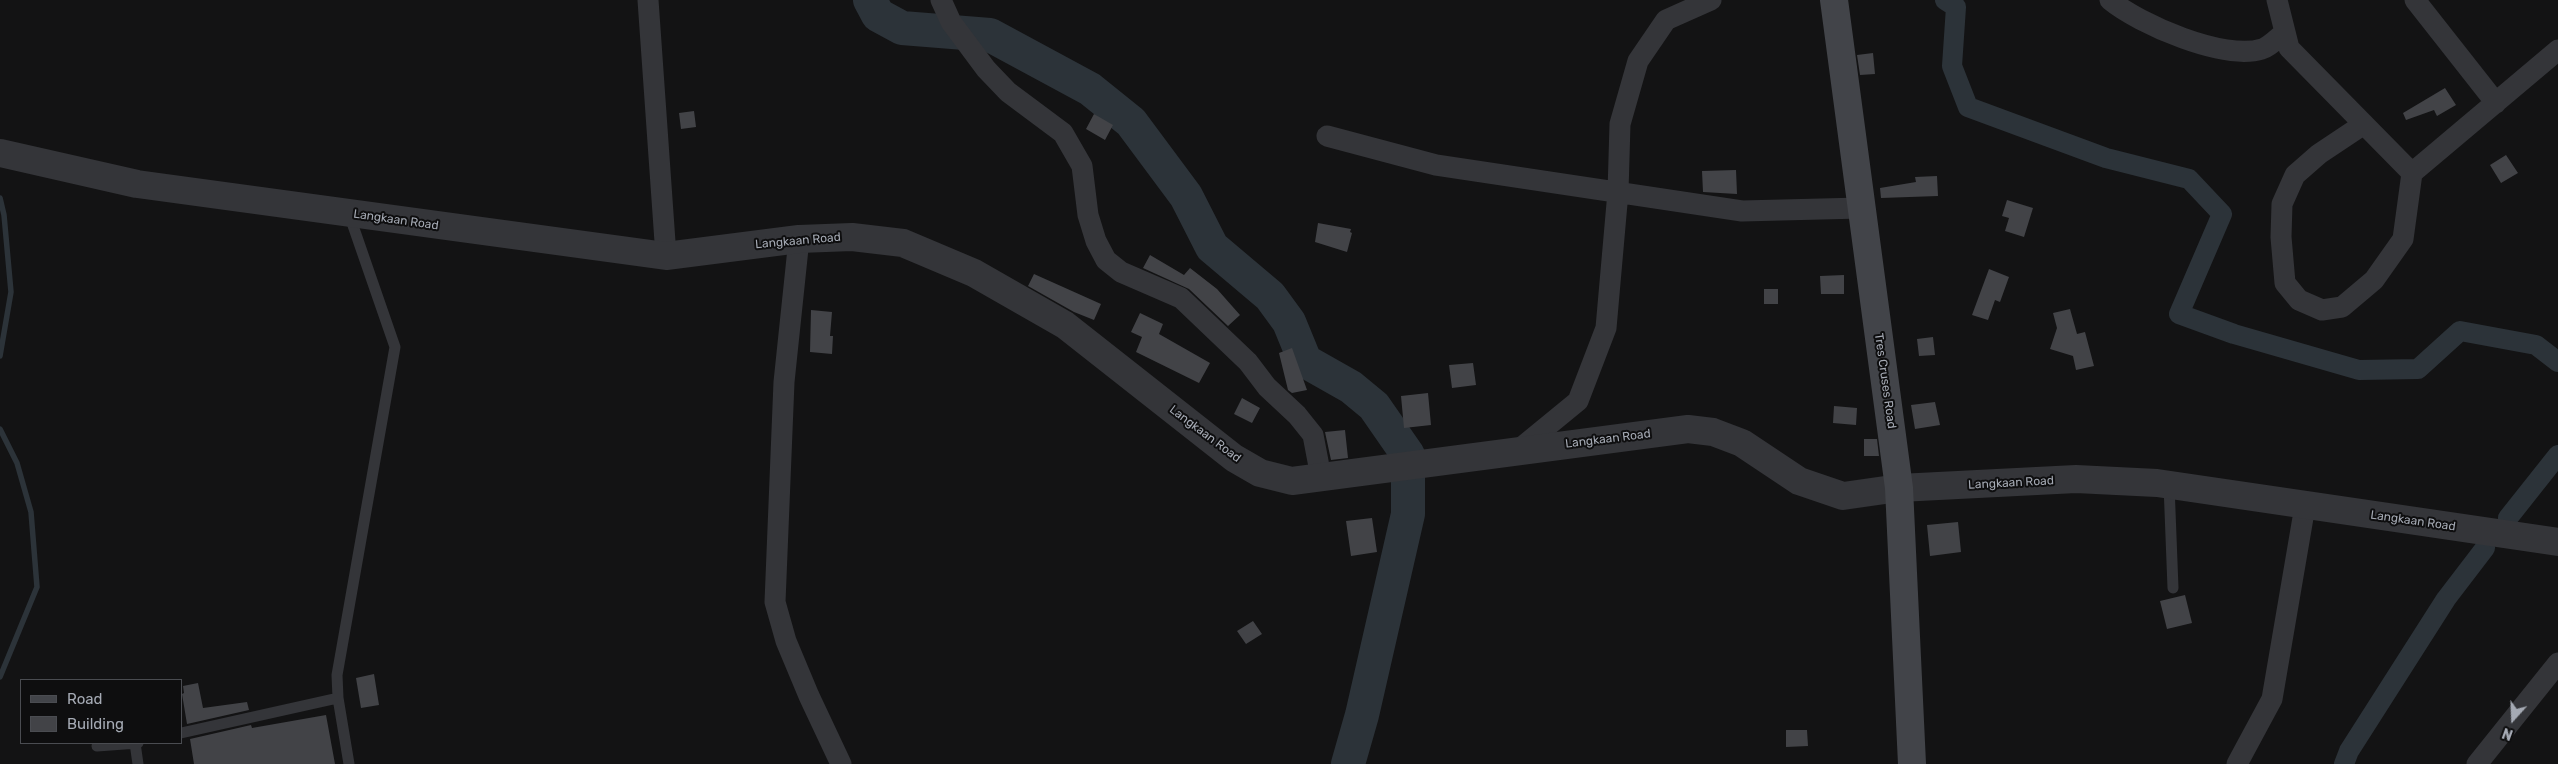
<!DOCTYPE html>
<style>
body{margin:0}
#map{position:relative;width:2558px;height:764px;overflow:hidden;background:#131314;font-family:Rubik,sans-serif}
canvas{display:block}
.legend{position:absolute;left:20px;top:679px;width:162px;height:65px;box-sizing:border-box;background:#0e0e0f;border:1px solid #4a4c51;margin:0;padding:6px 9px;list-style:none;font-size:15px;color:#a5aab4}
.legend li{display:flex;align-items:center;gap:10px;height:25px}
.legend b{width:25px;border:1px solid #4a4c51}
.north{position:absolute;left:2488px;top:694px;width:50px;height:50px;-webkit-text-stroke:4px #0e0e0f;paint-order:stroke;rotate:200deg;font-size:14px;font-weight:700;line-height:20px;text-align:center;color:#a5aab4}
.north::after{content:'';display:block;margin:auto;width:18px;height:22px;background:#a5aab4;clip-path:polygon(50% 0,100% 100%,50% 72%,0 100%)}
</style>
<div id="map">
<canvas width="2558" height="764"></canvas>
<ul class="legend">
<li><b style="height:6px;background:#424449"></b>Road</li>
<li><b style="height:14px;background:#424347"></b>Building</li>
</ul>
<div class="north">N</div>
</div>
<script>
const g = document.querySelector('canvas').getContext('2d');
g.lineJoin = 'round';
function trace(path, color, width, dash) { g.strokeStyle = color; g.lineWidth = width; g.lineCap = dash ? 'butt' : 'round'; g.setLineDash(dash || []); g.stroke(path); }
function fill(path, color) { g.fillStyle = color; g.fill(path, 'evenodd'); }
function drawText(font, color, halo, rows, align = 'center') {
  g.font = font + ' Rubik,sans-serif'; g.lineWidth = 4; g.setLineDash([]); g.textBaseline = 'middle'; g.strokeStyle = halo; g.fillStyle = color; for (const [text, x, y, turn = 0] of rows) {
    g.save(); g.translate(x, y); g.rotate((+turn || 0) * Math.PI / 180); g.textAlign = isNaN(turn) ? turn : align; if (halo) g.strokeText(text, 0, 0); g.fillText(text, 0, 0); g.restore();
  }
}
trace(new Path2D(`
 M 0,198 L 4,215 L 11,292 L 0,356
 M 0,429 L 17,463 L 31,512 L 37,587 L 0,677`), '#2c3339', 5.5);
trace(new Path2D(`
 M 1945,0 L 1956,7 L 1952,66 L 1968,107 L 2106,158 L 2189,179 L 2222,214 L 2179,314 L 2234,334 L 2359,370 L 2418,369 L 2460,331 L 2536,345 L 2558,362
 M 2508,518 L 2558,455
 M 2344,764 L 2349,751 L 2446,599 L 2485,548`), '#2c3339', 20);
trace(new Path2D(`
 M 870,0 L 878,15 L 902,28 L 990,35 L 1090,89 L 1131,122 L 1186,196 L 1212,247 L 1270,296 L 1289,322 L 1305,361 L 1351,387 L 1374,406 L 1408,455 L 1408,514 L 1362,715 L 1348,764`), '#2c3339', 34);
fill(new Path2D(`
 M 1873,53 L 1875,74 L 1860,75 L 1857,55 Z
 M 2445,88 L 2456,105 L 2437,116 L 2434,110 L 2406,120 L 2403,113 Z
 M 694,111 L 696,127 L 681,129 L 679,113 Z
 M 1094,114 L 1113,125 L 1105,140 L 1086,129 Z
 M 2506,155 L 2518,173 L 2501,183 L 2490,165 Z
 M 1736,170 L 1737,194 L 1703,192 L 1702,171 Z
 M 1937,176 L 1938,196 L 1881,198 L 1880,188 L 1916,182 L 1915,177 Z
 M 2007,200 L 2033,208 L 2024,237 L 2005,231 L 2009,218 L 2002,216 Z
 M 1318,223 L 1351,229 L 1350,232 L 1352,233 L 1347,252 L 1315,242 Z
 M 1150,255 L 1184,275 L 1190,268 L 1217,289 L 1240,315 L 1228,326 L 1189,289 L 1143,268 Z
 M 1989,269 L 2009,277 L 2000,302 L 1995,300 L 1988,320 L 1972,315 Z
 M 1034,274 L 1101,304 L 1094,320 L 1074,312 L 1028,286 Z
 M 1844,275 L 1844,294 L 1821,294 L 1820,276 Z
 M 1764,289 L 1778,289 L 1778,304 L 1764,304 Z
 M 2070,309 L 2077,334 L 2085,332 L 2094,366 L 2076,370 L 2073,356 L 2050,349 L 2057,328 L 2053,313 Z
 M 811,310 L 832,312 L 830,336 L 833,336 L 832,354 L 810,352 Z
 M 1140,313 L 1163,324 L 1159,334 L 1210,363 L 1199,383 L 1136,352 L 1142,337 L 1131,332 Z
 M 1933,337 L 1935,355 L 1919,356 L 1917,339 Z
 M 1292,348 L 1307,390 L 1292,393 L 1288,390 L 1279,353 Z
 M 1473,363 L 1476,385 L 1452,388 L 1449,365 Z
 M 1428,393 L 1431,425 L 1404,428 L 1401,396 Z
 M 1242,398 L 1260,408 L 1252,423 L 1234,414 Z
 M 1935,402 L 1940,425 L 1915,429 L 1911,405 Z
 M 1834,406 L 1857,408 L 1856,425 L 1833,423 Z
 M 1345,430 L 1348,458 L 1331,460 L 1325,432 Z
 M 1864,439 L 1877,439 L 1879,456 L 1864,456 Z
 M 1372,518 L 1377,552 L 1351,556 L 1346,521 Z
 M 1958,522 L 1961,552 L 1930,556 L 1927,525 Z
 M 2185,595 L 2192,623 L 2167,629 L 2160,601 Z
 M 1253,621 L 1262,634 L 1246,644 L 1237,631 Z
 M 374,674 L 379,705 L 361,708 L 356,678 Z
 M 198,683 L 203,708 L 247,702 L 249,710 L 187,724 L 182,694 L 184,693 L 183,686 Z
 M 326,715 L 335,764 L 194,764 L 190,739 L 251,725 L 252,728 Z
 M 1786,730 L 1807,730 L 1808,746 L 1786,747 Z`), '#424347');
trace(new Path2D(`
 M 2169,485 L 2173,588
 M 338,698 L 349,764
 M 181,733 L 338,698 L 337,675 L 395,347 L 349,214
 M 135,743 L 138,764
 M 97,746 L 138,743`), '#343539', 11);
trace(new Path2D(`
 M 648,0 L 666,256
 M 941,0 L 951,22 L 986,69 L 1008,92 L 1063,133 L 1082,166 L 1088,215 L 1096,241 L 1106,260 L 1121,272 L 1181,298 L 1248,362 L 1267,387 L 1297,415 L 1313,435 L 1321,477
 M 2110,0 C 2139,24 2224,61 2262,49 C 2269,47 2278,38 2284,33
 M 2277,0 L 2289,48 L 2412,173 L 2558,50
 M 2415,0 L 2496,103
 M 2364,124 L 2319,154 L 2295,175 L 2282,204 L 2281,237 L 2285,283 L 2299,300 L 2322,310 L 2342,307 L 2374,280 L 2403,239 L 2412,173
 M 1327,136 L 1436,165 L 1742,211 L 1861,208
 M 799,239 L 784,382 L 775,602 L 786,641 L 809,696 L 841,764
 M 1517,451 L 1578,401 L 1606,328 L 1618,192 L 1620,124 L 1638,61 L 1666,20 L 1711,0
 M 2237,764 L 2272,699 L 2305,506
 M 2477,764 L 2558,663`), '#343539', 21);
trace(new Path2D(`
 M 0,153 L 137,184 L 666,256 L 799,239 L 852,237 L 903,243 L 974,273 L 1065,325 L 1234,458 L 1260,473 L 1292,481 L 1688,429 L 1713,432 L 1742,443 L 1799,481 L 1843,496 L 1899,488 L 2076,479 L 2157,483 L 2558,542`), '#343539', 28);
trace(new Path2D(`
 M 1834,0 L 1899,488 L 1912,764`), '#424449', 28);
drawText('12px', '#a5aab4', '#0e0e0f', [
 ["Langkaan Road",396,220,8],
 ["Langkaan Road",798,241,-5],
 ["Tres Cruses Road",1885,381,82],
 ["Langkaan Road",1205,434,37],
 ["Langkaan Road",1608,439,-7],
 ["Langkaan Road",2011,483,-3],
 ["Langkaan Road",2413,521,8]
]);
</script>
